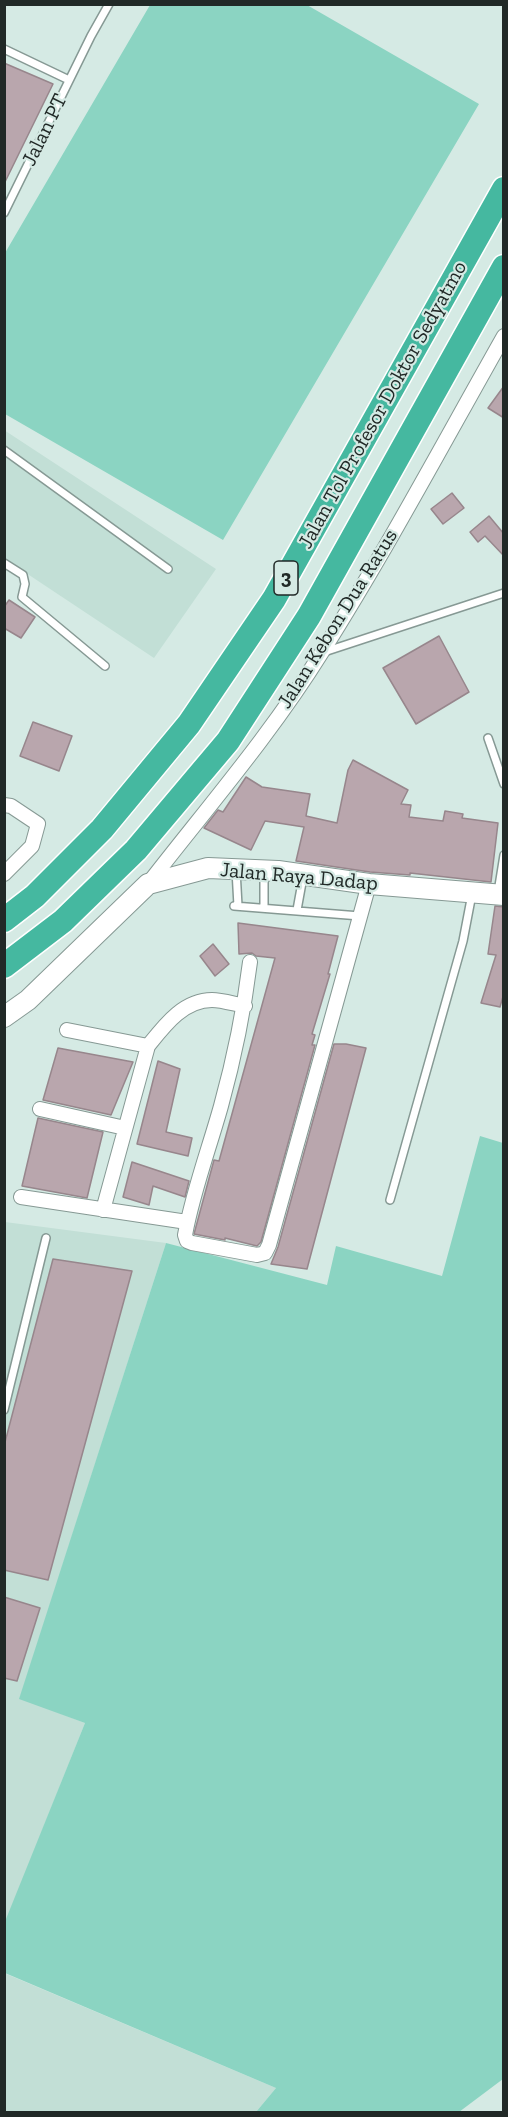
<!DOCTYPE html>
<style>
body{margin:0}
#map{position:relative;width:508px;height:2117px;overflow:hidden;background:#d5eae4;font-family:"Zilla Slab",serif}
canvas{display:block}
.frame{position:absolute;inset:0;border:6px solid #212927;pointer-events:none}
</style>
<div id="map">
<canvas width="508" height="2117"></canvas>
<div class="frame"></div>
</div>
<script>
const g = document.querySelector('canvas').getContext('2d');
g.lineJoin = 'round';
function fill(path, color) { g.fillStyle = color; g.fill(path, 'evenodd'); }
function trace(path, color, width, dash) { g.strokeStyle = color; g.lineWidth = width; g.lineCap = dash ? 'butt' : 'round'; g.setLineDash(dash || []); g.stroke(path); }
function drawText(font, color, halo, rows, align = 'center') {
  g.font = font + ' "Zilla Slab",serif'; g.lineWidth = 4.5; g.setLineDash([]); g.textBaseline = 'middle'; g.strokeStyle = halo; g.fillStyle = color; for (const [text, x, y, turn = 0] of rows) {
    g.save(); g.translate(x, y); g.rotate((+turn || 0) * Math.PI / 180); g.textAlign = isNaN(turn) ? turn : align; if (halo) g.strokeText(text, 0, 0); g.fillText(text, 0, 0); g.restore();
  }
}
fill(new Path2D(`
 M 4,430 L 216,569 L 154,658 L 5,559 Z
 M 5,1222 L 166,1243 L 20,1698 L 85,1723 L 5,1924 Z
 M 4,1973 L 276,2088 L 256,2112 L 5,2112 Z`), '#c2dfd6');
fill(new Path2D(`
 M 150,5 L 307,5 L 479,104 L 223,540 L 5,414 L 5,253 Z
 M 480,1136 L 503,1143 L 503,2079 L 459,2112 L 256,2112 L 276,2088 L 5,1973 L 4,1924 L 85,1723 L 19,1699 L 166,1243 L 327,1285 L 336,1246 L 442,1276 Z`), '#8bd4c2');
const building = new Path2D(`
 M 4,63 L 53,84 L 4,184 Z
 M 504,386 L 504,418 L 488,408 Z
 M 452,493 L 464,508 L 443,524 L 431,509 Z
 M 489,516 L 504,534 L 504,556 L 485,536 L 478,542 L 470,532 Z
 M 9,600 L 35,617 L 21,638 L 4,628 L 4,607 Z
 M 439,636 L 469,692 L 416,724 L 383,668 Z
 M 33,722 L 72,736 L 59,771 L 20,756 Z
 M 353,760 L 408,790 L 401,804 L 411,805 L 409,817 L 443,821 L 445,811 L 463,814 L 462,818 L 498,823 L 491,882 L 410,873 L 410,875 L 370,872 L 296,861 L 304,827 L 265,821 L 251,850 L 204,828 L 218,810 L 223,812 L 246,777 L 262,787 L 310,794 L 306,816 L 337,823 L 348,770 Z
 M 495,906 L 504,907 L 504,993 L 500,1007 L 481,1003 L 496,955 L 488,954 Z
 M 238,923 L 338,936 L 328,974 L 330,974 L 312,1034 L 315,1035 L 312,1045 L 315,1045 L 261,1242 L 257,1246 L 225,1238 L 225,1240 L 194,1234 L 214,1160 L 219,1161 L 275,958 L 256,956 L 252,953 L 239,954 Z
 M 213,944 L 229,964 L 215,976 L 200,956 Z
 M 334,1044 L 346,1044 L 366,1048 L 307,1269 L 271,1264 L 278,1247 Z
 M 58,1048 L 133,1062 L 111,1115 L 43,1100 Z
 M 158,1061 L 180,1069 L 166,1132 L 192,1138 L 188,1156 L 137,1144 Z
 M 38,1118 L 103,1132 L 87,1198 L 22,1186 Z
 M 132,1162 L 189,1181 L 185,1197 L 153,1186 L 149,1205 L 123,1197 Z
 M 53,1259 L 132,1271 L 48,1580 L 4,1570 L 4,1446 Z
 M 4,1597 L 40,1608 L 17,1681 L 4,1678 Z`);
fill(building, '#b9a6ad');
trace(building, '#97868c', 1.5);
const lane = new Path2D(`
 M 4,49 L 69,80
 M 4,213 L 91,36 L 109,4
 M 4,450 L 168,569
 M 4,563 L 23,575 L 25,584 L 22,597 L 105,666
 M 324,652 L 504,593
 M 488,738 L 504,784
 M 236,870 L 238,906
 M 498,892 L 504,855
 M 234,906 L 360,916
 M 264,908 L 264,871
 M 297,910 L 303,877
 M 390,1200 L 463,941 L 472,894
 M 4,1410 L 46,1238`);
const street = new Path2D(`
 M 4,805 L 11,806 L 38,824 L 32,846 L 4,874
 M 148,884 C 207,808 271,734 322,652 C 387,549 444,442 504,336
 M 250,962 C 244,1010 234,1059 221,1106 C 209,1149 193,1191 185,1235 L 187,1241 L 192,1243 L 257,1255 L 265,1253 L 269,1245 L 369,884
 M 67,1030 L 148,1046
 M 40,1109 L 125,1128
 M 21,1197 L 187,1222
 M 103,1210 L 148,1046 C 164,1026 183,1000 212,1000 C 222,1000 234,1004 245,1006`);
const secondary = new Path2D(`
 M 4,1017 L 28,1000 L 148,884 L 208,868 L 278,871 L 369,884 L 504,895`);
const highway = new Path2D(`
 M 4,920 L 35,896 L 102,829 L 189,724 L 274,599 L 504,189
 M 4,966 L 63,921 L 136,850 L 228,741 L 309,616 L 504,267`);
trace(lane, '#869994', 10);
trace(street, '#869994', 16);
trace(secondary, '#869994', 22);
trace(highway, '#fff', 27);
trace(lane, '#fff', 7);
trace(street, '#fff', 14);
trace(secondary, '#fff', 20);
trace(highway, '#45b8a0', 24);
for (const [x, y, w] of [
 [286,578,24]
]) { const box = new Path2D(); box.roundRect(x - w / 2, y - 17, w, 34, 4.5); g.fillStyle = '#d5eae4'; g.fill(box); trace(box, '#212927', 1.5); }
drawText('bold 20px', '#212927', null, [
 ["3",286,578]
]);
drawText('21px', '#212927', '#d5eae4', [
 ["Jalan PT",45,130,-64],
 ["Jalan Tol Profesor Doktor Sedyatmo",383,405,-61],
 ["Jalan Kebon Dua Ratus",338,619,-58],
 ["Jalan Raya Dadap",299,877,5]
]);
</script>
